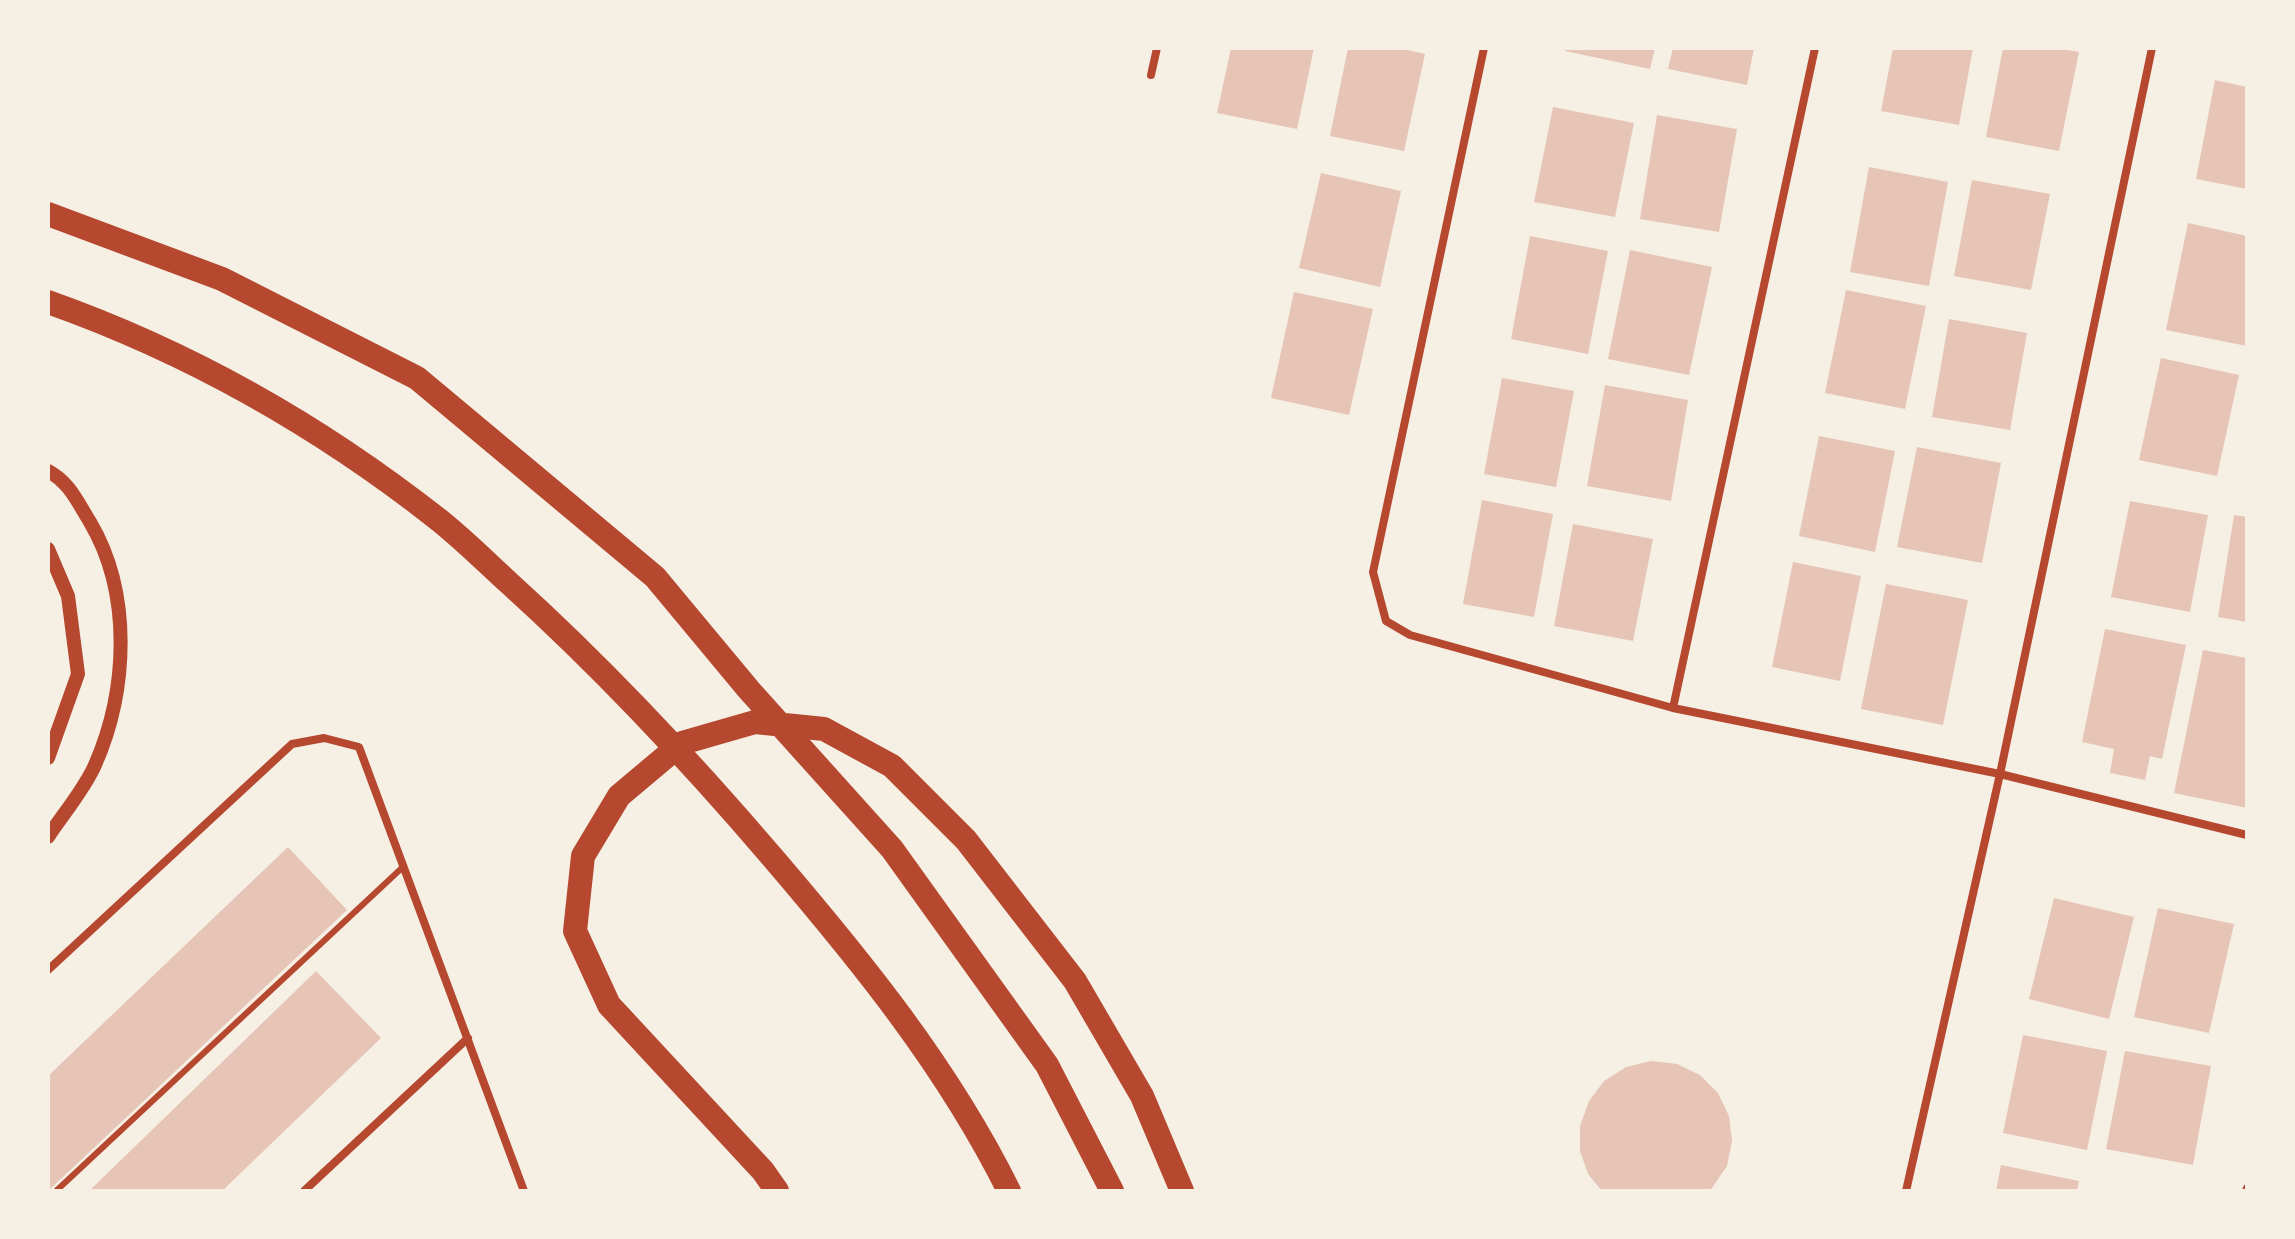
<!DOCTYPE html>
<style>
body{margin:0}
#map{position:relative;width:2295px;height:1239px;overflow:hidden;background:#f6efe4;font-family:"Exo 2",sans-serif}
canvas{display:block}
.frame{position:absolute;inset:0;border:50px solid #f6efe4;pointer-events:none}
</style>
<div id="map">
<canvas width="2295" height="1239"></canvas>
<div class="frame"></div>
</div>
<script>
const g = document.querySelector('canvas').getContext('2d');
g.lineJoin = 'round';
function fill(path, color) { g.fillStyle = color; g.fill(path, 'evenodd'); }
function trace(path, color, width, dash) { g.strokeStyle = color; g.lineWidth = width; g.lineCap = dash ? 'butt' : 'round'; g.setLineDash(dash || []); g.stroke(path); }
fill(new Path2D(`
 M 1231,48 L 1314,48 L 1297,129 L 1217,113 Z
 M 1348,48 L 1399,48 L 1425,54 L 1404,151 L 1330,136 Z
 M 1566,48 L 1655,48 L 1650,69 L 1565,51 Z
 M 1673,48 L 1754,48 L 1747,85 L 1668,69 Z
 M 1893,48 L 1973,48 L 1959,125 L 1881,111 Z
 M 2003,48 L 2057,48 L 2079,52 L 2059,151 L 1986,137 Z
 M 2215,80 L 2247,87 L 2247,189 L 2196,179 Z
 M 1553,107 L 1634,123 L 1615,217 L 1534,202 Z
 M 1657,115 L 1737,129 L 1719,232 L 1640,219 Z
 M 1869,167 L 1948,182 L 1929,286 L 1850,272 Z
 M 1321,173 L 1401,191 L 1380,287 L 1299,268 Z
 M 1972,180 L 2050,194 L 2031,290 L 1954,276 Z
 M 2188,223 L 2247,236 L 2247,346 L 2166,330 Z
 M 1530,236 L 1608,251 L 1588,354 L 1511,339 Z
 M 1630,250 L 1712,267 L 1689,375 L 1608,359 Z
 M 1846,290 L 1926,306 L 1905,409 L 1825,393 Z
 M 1294,292 L 1373,309 L 1349,415 L 1271,398 Z
 M 1949,319 L 2027,333 L 2010,430 L 1932,417 Z
 M 2161,358 L 2239,375 L 2217,476 L 2139,460 Z
 M 1502,378 L 1574,391 L 1556,487 L 1484,474 Z
 M 1605,385 L 1688,400 L 1671,501 L 1587,486 Z
 M 1819,436 L 1895,451 L 1875,552 L 1799,536 Z
 M 1917,447 L 2001,463 L 1982,563 L 1897,547 Z
 M 1482,500 L 1553,514 L 1534,617 L 1463,604 Z
 M 2130,501 L 2208,515 L 2190,612 L 2111,597 Z
 M 2234,515 L 2247,517 L 2247,622 L 2218,617 Z
 M 1573,524 L 1653,539 L 1633,641 L 1554,626 Z
 M 1793,562 L 1861,576 L 1840,681 L 1772,667 Z
 M 1886,584 L 1968,600 L 1943,725 L 1861,709 Z
 M 2105,629 L 2186,645 L 2162,759 L 2150,756 L 2145,780 L 2110,773 L 2114,749 L 2082,742 Z
 M 2203,650 L 2247,658 L 2247,808 L 2174,793 Z
 M 288,847 L 347,910 L 48,1191 L 48,1076 Z
 M 2054,898 L 2134,917 L 2109,1019 L 2029,999 Z
 M 2158,908 L 2234,924 L 2209,1033 L 2134,1017 Z
 M 316,971 L 381,1038 L 222,1191 L 89,1191 Z
 M 2023,1035 L 2107,1051 L 2087,1150 L 2003,1133 Z
 M 2125,1051 L 2211,1066 L 2193,1165 L 2106,1149 Z
 M 1651,1061 L 1677,1064 L 1700,1075 L 1718,1093 L 1729,1116 L 1732,1141 L 1727,1166 L 1710,1191 L 1602,1191 L 1588,1174 L 1580,1151 L 1580,1126 L 1589,1101 L 1604,1081 L 1626,1067 Z
 M 2001,1165 L 2079,1181 L 2077,1191 L 1996,1191 Z`), '#e6c5b7');
trace(new Path2D(`
 M 56,1191 L 404,866`), '#b5482f', 6);
trace(new Path2D(`
 M 1484,48 L 1373,572 L 1386,621 L 1410,635 L 1673,708 L 2000,774 L 2247,835
 M 1151,75 L 1157,48
 M 1673,708 L 1815,48
 M 48,970 L 292,744 L 324,738 L 359,747 L 524,1191
 M 304,1191 L 468,1038
 M 1906,1191 L 2000,774 L 2152,48
 M 2246,1191 L 2247,1188`), '#b5482f', 8);
trace(new Path2D(`
 M 48,471 C 69,482 77,501 90,522 C 132,593 128,690 95,765 C 84,790 63,814 48,837
 M 48,549 L 68,596 L 78,674 L 48,758`), '#b5482f', 14);
trace(new Path2D(`
 M 48,214 L 222,279 L 417,378 L 655,577 L 749,690 L 892,849 L 1047,1065 L 1112,1191
 M 48,302 C 189,352 321,427 439,520 C 463,539 486,562 509,583 C 603,668 691,762 773,858 C 862,962 948,1068 1009,1191
 M 777,1191 L 763,1171 L 609,1005 L 575,931 L 583,856 L 619,796 L 682,743 L 755,722 L 824,729 L 892,766 L 966,840 L 1075,981 L 1142,1096 L 1182,1191`), '#b5482f', 24);
</script>
